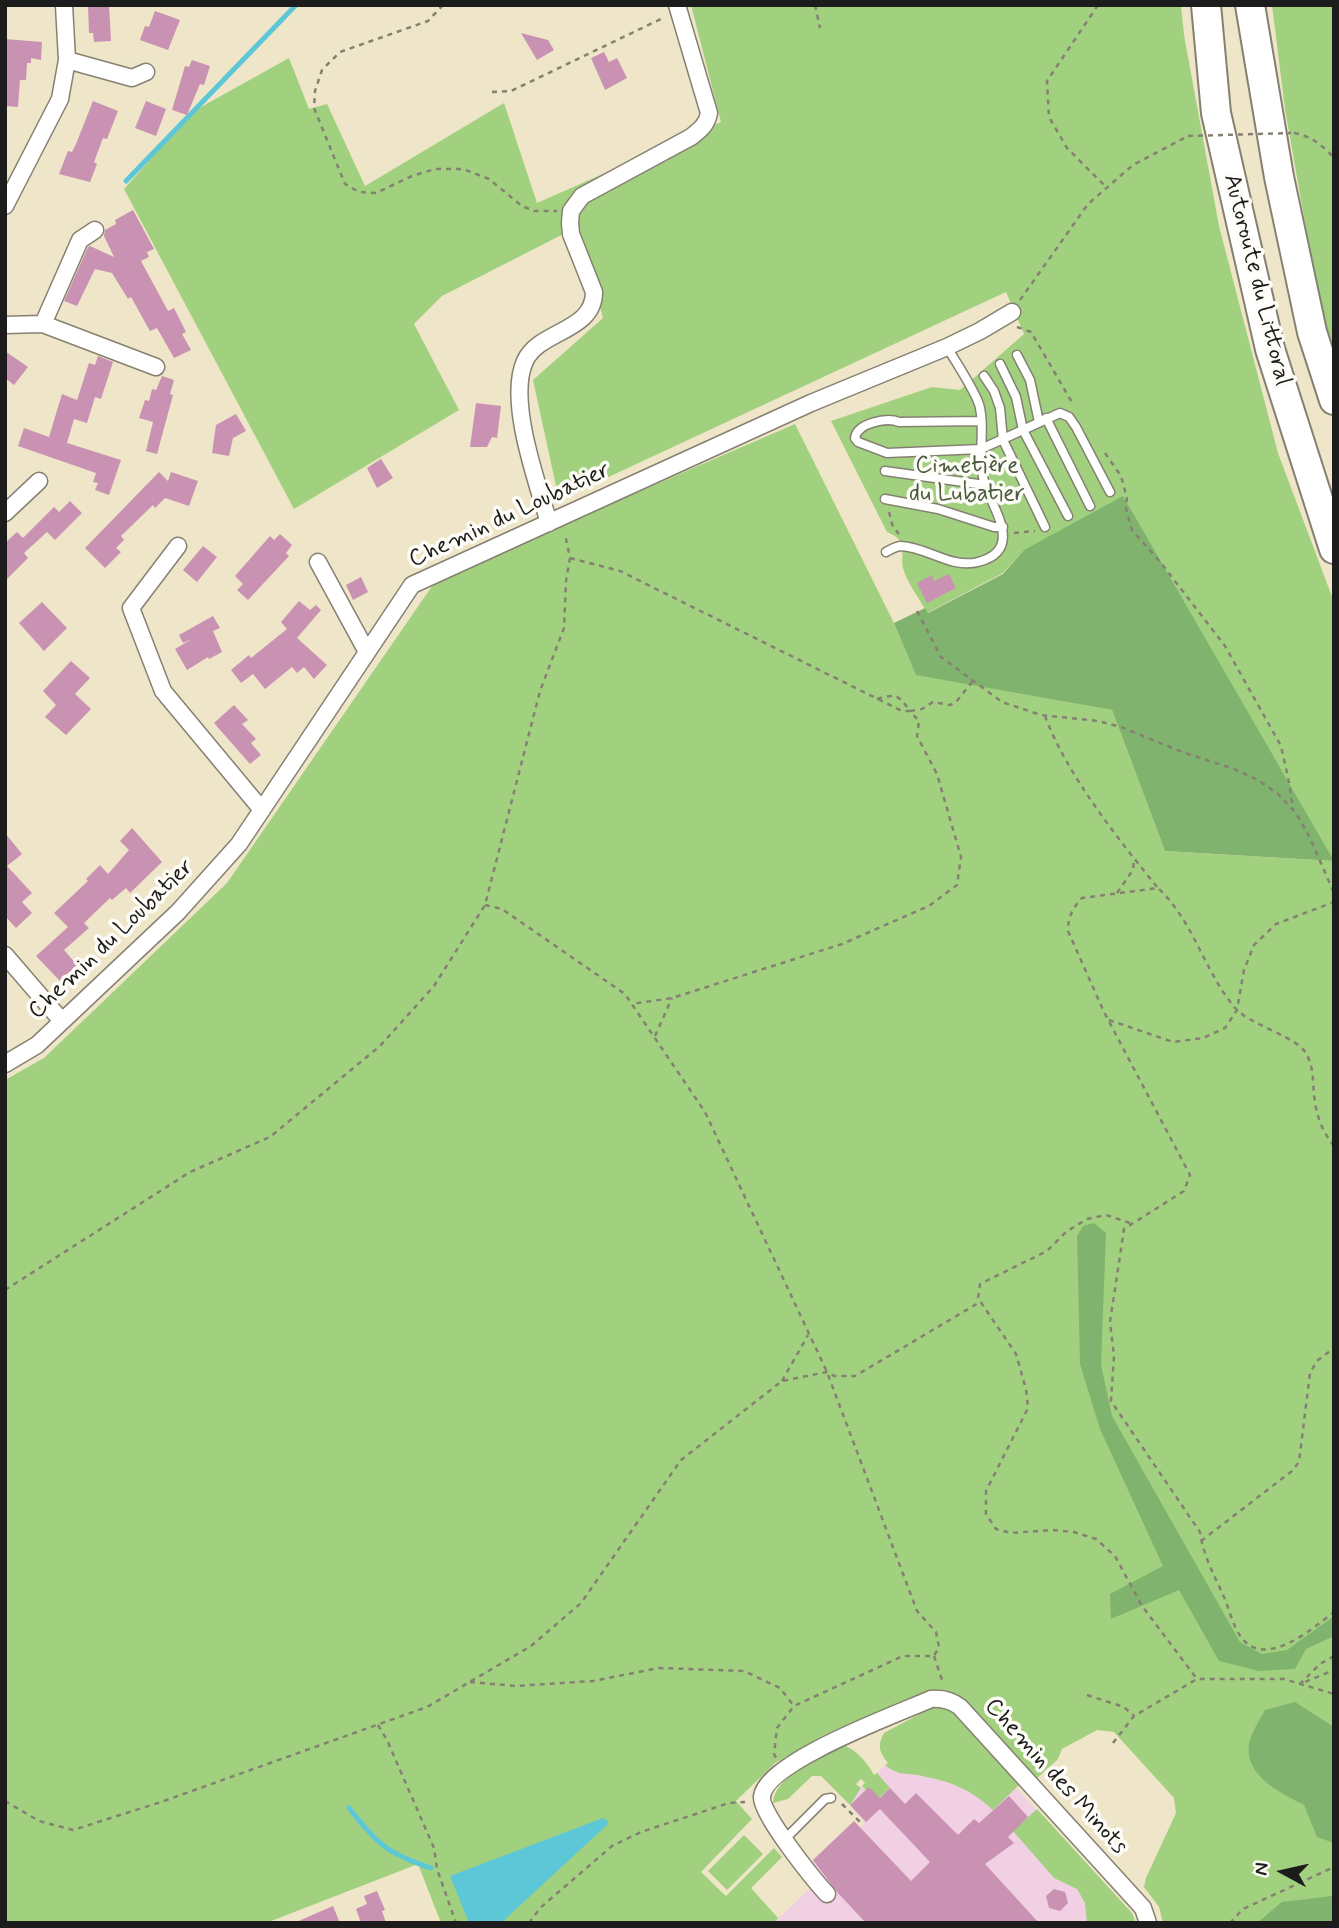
<!DOCTYPE html>
<meta charset="utf-8">
<style>
body{margin:0}
#map{position:relative;width:1339px;height:1928px;overflow:hidden;background:#efe5c8;font-family:Mynerve,sans-serif}
canvas{display:block}
.frame{position:absolute;inset:0;border:7px solid #1c1c1c;pointer-events:none}
.north{position:absolute;left:1248px;top:1837px;width:70px;height:70px;-webkit-text-stroke:5px #fdfcf7;paint-order:stroke;rotate:278deg;font-size:19px;font-weight:700;line-height:28px;text-align:center;color:#1c1c1c}
.north::after{content:'';display:block;margin:auto;width:24px;height:32px;background:#1c1c1c;clip-path:polygon(50% 0,100% 100%,50% 72%,0 100%)}
</style>
<div id="map">
<canvas width="1339" height="1928"></canvas>
<div class="frame"></div>
<div class="north">N</div>
</div>
<script>
const g = document.querySelector('canvas').getContext('2d');
g.lineJoin = 'round';
function fill(path, color) { g.fillStyle = color; g.fill(path, 'evenodd'); }
function trace(path, color, width, dash) { g.strokeStyle = color; g.lineWidth = width; g.lineCap = dash ? 'butt' : 'round'; g.setLineDash(dash || []); g.stroke(path); }
function drawText(font, color, halo, rows, align = 'center') {
  g.font = font + ' Mynerve,sans-serif'; g.lineWidth = 7; g.setLineDash([]); g.textBaseline = 'middle'; g.strokeStyle = halo; g.fillStyle = color; for (const [text, x, y, turn = 0] of rows) {
    g.save(); g.translate(x, y); g.rotate((+turn || 0) * Math.PI / 180); g.textAlign = isNaN(turn) ? turn : align; if (halo) g.strokeText(text, 0, 0); g.fillText(text, 0, 0); g.restore();
  }
}
fill(new Path2D(`
 M 944,1710 L 1132,1913 L 1136,1923 L 774,1923 L 810,1888 L 821,1900 L 833,1889 L 810,1863 L 854,1821 L 860,1827 L 865,1823 L 850,1805 L 854,1800 L 854,1795 Z`), '#f1d0e3');
fill(new Path2D(`
 M 691,5 L 1181,5 L 1184,35 L 1219,226 L 1278,453 L 1334,602 L 1334,1923 L 1163,1923 L 1159,1907 L 1144,1887 L 1146,1878 L 1176,1813 L 1174,1798 L 1114,1732 L 1097,1730 L 1062,1749 L 1058,1759 L 1036,1779 L 963,1700 L 952,1694 L 933,1690 L 824,1735 L 775,1763 L 736,1801 L 752,1819 L 701,1872 L 726,1896 L 774,1848 L 782,1857 L 751,1888 L 778,1918 L 774,1923 L 441,1923 L 418,1864 L 266,1923 L 5,1923 L 5,1080 L 44,1058 L 227,883 L 437,579 L 795,424 L 894,623 L 916,674 L 1112,710 L 1165,851 L 1333,861 L 1024,550 L 1003,573 L 927,613 C 920,599 907,583 903,568 C 900,554 910,541 887,532 L 831,421 L 932,387 L 960,390 L 1024,334 L 1006,292 L 559,500 L 533,380 L 603,318 L 579,226 L 442,296 L 414,324 L 459,410 L 294,509 L 124,189 L 192,112 L 289,58 L 309,109 L 327,104 L 365,186 L 504,103 L 537,203 L 721,122 Z
 M 1272,5 L 1334,5 L 1334,347 L 1320,308 L 1285,109 Z
 M 933,1707 L 950,1708 L 1020,1784 L 993,1810 C 970,1789 952,1782 922,1776 C 904,1772 901,1777 885,1765 L 888,1763 C 879,1752 877,1746 884,1733 Z
 M 841,1745 C 854,1747 868,1763 874,1775 L 877,1773 L 890,1788 L 876,1801 L 862,1786 L 865,1783 L 861,1779 L 856,1784 L 861,1788 L 850,1805 L 821,1776 L 812,1776 L 788,1799 L 773,1803 C 774,1776 820,1758 841,1745 Z
 M 1037,1809 L 1132,1913 L 1136,1923 L 1087,1923 L 1085,1903 L 1077,1889 L 1054,1878 L 1013,1831 Z
 M 744,1835 L 763,1854 L 727,1890 L 708,1871 Z`), '#a1d17f');
fill(new Path2D(`
 M 1123,496 L 1334,861 L 1165,851 L 1112,710 L 916,675 L 894,623 L 925,608 L 928,613 L 1003,574 L 1024,550 Z
 M 1094,1223 L 1106,1233 L 1101,1365 L 1112,1416 L 1240,1642 L 1262,1654 L 1287,1650 L 1334,1616 L 1334,1636 L 1306,1649 L 1295,1669 L 1259,1671 L 1219,1661 L 1179,1590 L 1111,1619 L 1110,1594 L 1163,1566 L 1100,1429 L 1080,1364 L 1077,1236 L 1083,1226 Z
 M 1295,1702 L 1334,1727 L 1334,1843 L 1317,1837 L 1304,1805 C 1279,1792 1241,1774 1250,1740 C 1253,1730 1260,1719 1265,1710 Z
 M 1332,1896 L 1334,1923 L 1257,1923 L 1282,1902 Z`), '#80b36e');
fill(new Path2D(`
 M 603,1818 L 608,1821 L 607,1825 L 501,1923 L 469,1923 L 450,1876 Z`), '#5dc7d8');
trace(new Path2D(`
 M 126,181 L 296,5
 M 349,1808 C 377,1844 387,1853 431,1868`), '#5dc7d8', 5);
fill(new Path2D(`
 M 88,5 L 109,5 L 111,41 L 94,42 L 93,33 L 89,33 Z
 M 155,11 L 180,20 L 168,50 L 140,40 L 145,26 L 149,27 Z
 M 521,33 L 548,40 L 554,50 L 537,60 Z
 M 5,39 L 42,42 L 41,60 L 31,58 L 31,63 L 27,63 L 26,80 L 20,80 L 18,107 L 5,106 Z
 M 604,52 L 609,62 L 617,58 L 627,78 L 605,90 L 591,58 Z
 M 192,60 L 210,66 L 204,85 L 200,84 L 187,115 L 172,110 L 185,66 L 189,67 Z
 M 93,101 L 118,111 L 107,139 L 103,138 L 94,162 L 97,164 L 90,182 L 59,174 L 68,151 L 72,152 L 76,144 Z
 M 146,101 L 166,109 L 156,136 L 135,128 Z
 M 133,210 L 154,249 L 147,252 L 149,257 L 141,261 L 168,311 L 174,308 L 186,332 L 182,334 L 191,350 L 174,358 L 157,328 L 150,331 L 131,297 L 128,299 L 112,273 L 95,269 L 77,306 L 64,301 L 88,247 L 90,246 L 114,257 L 104,236 L 105,230 L 116,224 L 115,220 Z
 M 5,351 L 28,367 L 14,385 L 5,378 Z
 M 98,356 L 113,362 L 101,399 L 95,397 L 87,423 L 74,419 L 67,443 L 121,460 L 109,495 L 95,490 L 98,483 L 93,482 L 96,473 L 18,446 L 24,428 L 49,437 L 62,394 L 77,400 L 89,363 L 95,365 Z
 M 162,376 L 174,380 L 170,394 L 173,395 L 157,454 L 146,451 L 153,422 L 139,418 L 145,400 L 149,401 L 152,389 L 156,390 Z
 M 476,403 L 501,406 L 497,438 L 492,437 L 487,447 L 470,447 Z
 M 236,414 L 246,431 L 233,438 L 229,456 L 212,453 L 216,425 Z
 M 381,459 L 393,478 L 377,488 L 367,468 Z
 M 159,472 L 168,481 L 171,472 L 198,481 L 189,506 L 165,498 L 155,508 L 153,505 L 121,536 L 124,540 L 116,548 L 121,552 L 105,568 L 85,548 Z
 M 70,501 L 82,513 L 55,540 L 47,532 L 24,553 L 28,558 L 5,581 L 5,543 L 17,532 L 23,538 L 54,507 L 59,512 Z
 M 280,534 L 292,545 L 286,553 L 289,556 L 248,600 L 237,590 L 243,584 L 235,576 L 270,536 L 274,540 Z
 M 203,546 L 217,557 L 197,582 L 183,570 Z
 M 949,574 L 956,588 L 927,603 L 917,583 L 932,575 L 934,581 Z
 M 361,577 L 368,592 L 353,600 L 346,585 Z
 M 299,601 L 310,610 L 316,605 L 321,610 L 297,638 L 327,665 L 314,679 L 304,667 L 297,673 L 292,667 L 265,689 L 253,674 L 241,683 L 231,670 L 249,655 L 251,658 L 287,629 L 281,622 Z
 M 42,602 L 67,628 L 44,651 L 19,623 Z
 M 213,616 L 220,628 L 213,631 L 222,652 L 209,659 L 208,657 L 187,670 L 175,649 L 192,639 L 183,643 L 179,635 Z
 M 71,661 L 90,678 L 75,694 L 91,709 L 66,735 L 45,717 L 56,705 L 43,691 Z
 M 234,705 L 248,720 L 242,724 L 256,739 L 251,743 L 261,755 L 250,764 L 214,723 Z
 M 132,828 L 162,862 L 130,893 L 126,888 L 112,900 L 110,898 L 84,923 L 89,928 L 64,950 L 77,965 L 60,981 L 36,956 L 68,927 L 54,913 L 88,881 L 86,879 L 100,865 L 108,874 L 129,850 L 120,841 Z
 M 5,833 L 22,854 L 7,866 L 32,893 L 22,902 L 32,913 L 16,928 L 5,916 Z
 M 869,1787 L 880,1798 L 890,1788 L 905,1804 L 916,1793 L 958,1835 L 974,1819 L 979,1823 L 1009,1796 L 1028,1817 L 1008,1837 L 1014,1843 L 985,1864 L 1039,1923 L 866,1923 L 837,1892 L 813,1860 L 854,1821 L 911,1881 L 930,1862 L 880,1809 L 866,1822 L 850,1805 Z
 M 1054,1889 L 1065,1892 L 1068,1903 L 1060,1911 L 1049,1908 L 1046,1896 Z
 M 377,1891 L 385,1910 L 382,1911 L 386,1923 L 361,1923 L 356,1909 L 367,1904 L 364,1896 Z
 M 333,1906 L 340,1923 L 294,1923 Z`), '#c992b2');
const lane = new Path2D(`
 M 1017,355 L 1030,380 L 1039,422
 M 1000,364 L 1016,397 L 1023,430 L 1068,516
 M 984,376 L 994,391 L 1000,408 L 1003,440 L 1045,527
 M 1046,418 L 1090,506
 M 981,421 L 899,422 C 887,417 857,423 855,438 L 858,442 L 887,453 L 981,449 L 1060,413 L 1069,417 L 1076,427 L 1110,492
 M 885,471 L 985,485
 M 885,499 L 938,509 L 994,527 L 1003,527
 M 886,552 C 890,550 896,546 901,546 C 927,547 951,569 978,562 C 1028,549 988,504 983,477 C 978,455 985,430 980,408 C 978,395 955,361 947,347
 M 785,1839 L 825,1799 L 831,1798`);
const street = new Path2D(`
 M 67,60 L 132,78 L 146,72
 M 5,206 L 60,99 L 67,60 L 64,5
 M 43,324 L 80,240 L 95,230
 M 5,325 L 43,324 L 156,367
 M 5,513 L 39,481
 M 549,523 C 537,482 507,400 525,361 C 539,330 594,332 594,292 L 571,234 L 570,223 L 571,211 L 582,196 L 691,137 C 700,130 707,125 709,113 L 677,5
 M 178,546 L 131,608 L 163,691 L 262,810
 M 318,562 L 367,652
 M 5,955 L 61,1020
 M 5,1064 L 37,1045 L 178,912 L 239,844 L 412,585 L 811,403 L 947,347 L 980,331 L 1012,312
 M 827,1894 C 814,1880 760,1813 762,1797 C 764,1762 900,1713 931,1699 C 942,1698 951,1700 960,1707 L 1143,1908 L 1148,1923`);
const highway = new Path2D(`
 M 1206,5 L 1216,113 L 1270,349 L 1334,549
 M 1250,5 L 1279,177 L 1312,332 L 1334,400`);
trace(lane, '#868072', 11);
trace(street, '#868072', 19);
trace(highway, '#868072', 32);
trace(new Path2D(`
 M 443,5 L 428,21 L 340,52 L 322,70 L 315,91 L 314,108 L 345,184 L 359,192 L 376,193 L 412,176 L 435,169 L 463,169 L 489,179 L 522,206 L 534,211 L 557,211
 M 815,5 L 820,28
 M 1098,5 L 1047,81 L 1049,117 L 1067,148 L 1107,188
 M 492,92 L 511,91 L 663,18
 M 1294,133 C 1309,135 1324,146 1334,158
 M 1020,300 L 1088,204 L 1133,165 L 1188,136
 M 1017,327 L 1031,332 L 1073,404
 M 1105,453 L 1121,476 L 1127,498 L 1126,509 L 1132,530 L 1161,563 L 1225,646 L 1281,746 L 1289,782 L 1293,810
 M 889,512 L 893,527 L 899,534
 M 1014,533 L 1035,531
 M 570,558 L 620,571 L 902,711 L 910,711 L 919,721 L 917,736 L 937,774 L 961,857 L 957,885 L 929,906 L 842,944 L 672,998 L 632,1004
 M 917,611 L 941,657 L 1002,702 L 1041,715 L 1098,721 L 1121,727 L 1182,752 L 1234,769 L 1258,780 L 1278,794 L 1296,813 L 1310,838 L 1334,893
 M 877,699 C 897,693 898,695 910,711 L 922,709 L 933,702 L 950,705 L 956,702 L 973,681
 M 1045,716 C 1067,775 1118,839 1158,888
 M 1117,893 L 1133,870 L 1134,859
 M 485,905 L 502,909 L 625,994 L 705,1112 L 827,1372 L 917,1611 L 936,1632 L 939,1647 L 934,1656 L 903,1656 L 794,1706 L 777,1728 L 774,1754 L 776,1758
 M 1109,1020 L 1173,1042 L 1203,1038 L 1225,1028 L 1237,1010 L 1244,970 L 1254,945 L 1276,924 L 1334,902
 M 655,1036 L 672,998
 M 1334,1146 C 1324,1134 1317,1118 1315,1102 C 1312,1085 1315,1071 1307,1055 C 1299,1037 1252,1026 1236,1009 C 1204,972 1195,923 1158,888 L 1082,898 C 1072,909 1068,917 1068,931 L 1104,1012 L 1190,1175 L 1184,1191 L 1124,1229 L 1110,1322 L 1114,1356 L 1111,1401 L 1200,1532 C 1203,1555 1214,1575 1224,1597 C 1229,1609 1233,1626 1241,1637 C 1265,1670 1312,1629 1334,1612
 M 1130,1223 L 1106,1215 L 1087,1219 L 1066,1232 L 1047,1251 L 980,1284 L 978,1298 L 1016,1354 L 1026,1389 L 1028,1408 L 986,1491 L 986,1514 L 996,1529 L 1011,1533 L 1052,1530 L 1074,1532 L 1096,1539 L 1115,1556 L 1142,1606 L 1197,1679
 M 5,1290 L 190,1172 L 270,1137 L 380,1046 L 434,986 L 485,905 L 540,691 L 564,628 L 566,581 L 570,558 L 565,534
 M 782,1381 L 808,1335
 M 1201,1541 L 1292,1471 L 1299,1462 L 1310,1373 L 1317,1361 L 1334,1348
 M 934,1656 L 943,1683
 M 1334,1656 L 1320,1664 L 1300,1684 L 1334,1670
 M 470,1682 L 516,1686 L 593,1681 L 659,1668 L 744,1671 L 780,1688 L 794,1706
 M 1087,1695 L 1124,1707 L 1134,1716
 M 378,1725 L 387,1740 L 434,1848 L 437,1869 L 456,1923
 M 1113,1743 L 1134,1716 L 1197,1679 L 1284,1679 L 1334,1694
 M 5,1801 L 39,1821 L 73,1830 L 161,1802 L 427,1707 L 531,1646 L 581,1603 L 681,1460 L 782,1381 L 827,1372 L 834,1376 L 855,1376 L 980,1302
 M 842,1804 L 863,1825
 M 529,1923 L 540,1908 L 612,1846 L 641,1832 L 729,1803 L 745,1802
 M 1230,1923 L 1243,1909 L 1334,1867`), '#868072', 2.5, [5, 5]);
trace(lane, '#fff', 8);
trace(street, '#fff', 16);
trace(highway, '#fff', 28);
trace(new Path2D(`
 M 1188,136 L 1291,133`), '#868072', 2.5, [5, 5]);
drawText('24px', '#1c1c1c', '#fdfcf7', [
 ["Autoroute du Littoral",1256,280,76],
 ["Chemin du Loubatier",510,516,-25],
 ["Chemin du Loubatier",112,940,-44],
 ["Chemin des Minots",1055,1777,48]
]);
drawText('24px', '#4b5b3f', '#fdfcf7', [
 ["Cimetière",967,467],
 ["du Lubatier",967,495]
]);
</script>
